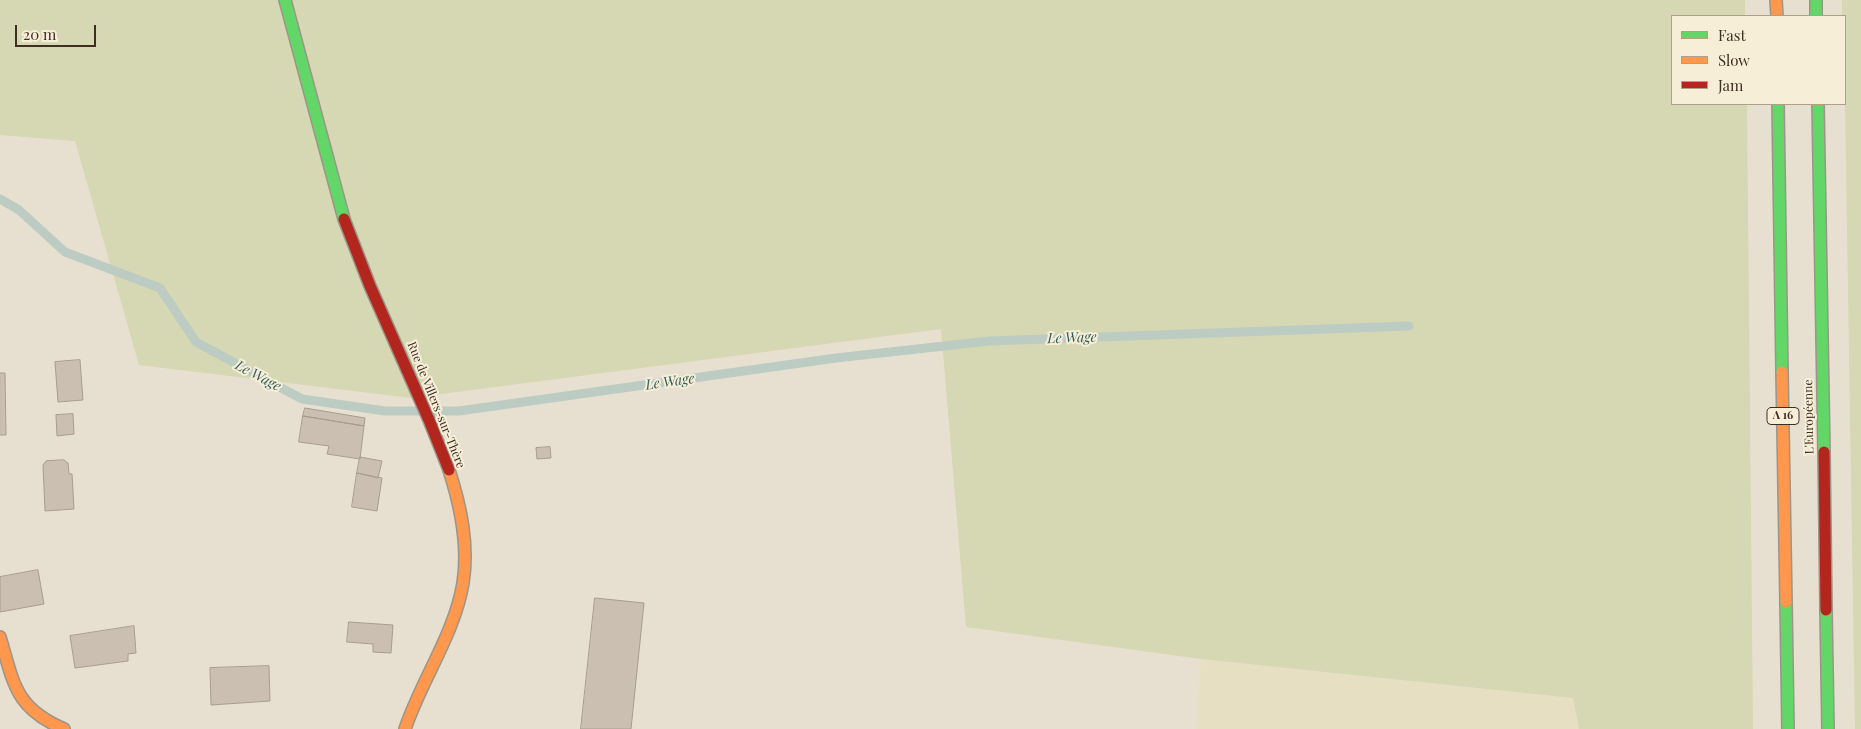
<!DOCTYPE html>
<meta charset="utf-8">
<style>
body{margin:0}
#map{position:relative;width:1861px;height:729px;overflow:hidden;background:#e7e0d1;font-family:"Playfair Display",serif}
canvas{display:block}
.legend{position:absolute;left:1671px;top:15px;width:175px;height:90px;box-sizing:border-box;background:#f7eed8;border:1px solid #ada18e;margin:0;padding:6px 9px;list-style:none;font-size:15px;color:#3d2e20}
.legend li{display:flex;align-items:center;gap:10px;height:25px}
.legend b{width:25px;border:1px solid #ada18e}
.scale{position:absolute;left:15px;top:25px;width:81px;height:22px;box-sizing:border-box;border:2px solid #3d2e20;border-top:0;padding-left:6px;font-size:15px;line-height:18px;white-space:nowrap;color:#3d2e20;-webkit-text-stroke:4px #f7eed8;paint-order:stroke}
</style>
<div id="map">
<canvas width="1861" height="729"></canvas>
<ul class="legend">
<li><b style="height:6px;background:#63d668"></b>Fast</li>
<li><b style="height:6px;background:#ff974d"></b>Slow</li>
<li><b style="height:6px;background:#b3261e"></b>Jam</li>
</ul>
<div class="scale">20 m</div>
</div>
<script>
const g = document.querySelector('canvas').getContext('2d');
g.lineJoin = 'round';
function fill(path, color) { g.fillStyle = color; g.fill(path, 'evenodd'); }
function trace(path, color, width, dash) { g.strokeStyle = color; g.lineWidth = width; g.lineCap = dash ? 'butt' : 'round'; g.setLineDash(dash || []); g.stroke(path); }
function drawText(font, color, halo, rows, align = 'center') {
  g.font = font + ' "Playfair Display",serif'; g.lineWidth = 4; g.setLineDash([]); g.textBaseline = 'middle'; g.strokeStyle = halo; g.fillStyle = color; for (const [text, x, y, turn = 0] of rows) {
    g.save(); g.translate(x, y); g.rotate((+turn || 0) * Math.PI / 180); g.textAlign = isNaN(turn) ? turn : align; if (halo) g.strokeText(text, 0, 0); g.fillText(text, 0, 0); g.restore();
  }
}
fill(new Path2D(`
 M 1201,659 L 1573,698 L 1579,729 L 1196,729 Z`), '#e6dfc2');
fill(new Path2D(`
 M 0,0 L 1745,0 L 1745,16 L 1672,16 L 1672,104 L 1747,104 L 1753,729 L 1579,729 L 1573,698 L 1201,659 L 966,627 L 941,329 L 411,398 L 139,365 L 75,141 L 0,135 Z
 M 1842,0 L 1861,0 L 1861,729 L 1855,729 L 1845,104 L 1845,16 L 1842,16 Z`), '#d6d7b3');
trace(new Path2D(`
 M 0,199 L 19,210 L 65,252 L 160,288 L 196,342 L 302,399 L 385,411 L 459,411 L 836,358 L 989,341 L 1409,326`), '#bcccc2', 9);
const building = new Path2D(`
 M 80,360 L 83,400 L 58,402 L 55,362 Z
 M 0,373 L 5,373 L 6,435 L 0,435 Z
 M 305,408 L 365,418 L 364,426 L 303,416 Z
 M 73,414 L 74,434 L 57,436 L 56,415 Z
 M 303,416 L 364,426 L 360,459 L 327,454 L 329,446 L 299,442 Z
 M 550,447 L 551,458 L 537,459 L 536,448 Z
 M 360,457 L 382,461 L 378,478 L 357,473 Z
 M 64,460 L 68,463 L 69,474 L 72,474 L 74,509 L 45,511 L 43,465 L 46,461 Z
 M 357,473 L 382,478 L 377,511 L 352,507 Z
 M 38,570 L 44,604 L 0,612 L 0,577 Z
 M 595,598 L 644,603 L 631,729 L 581,729 Z
 M 349,622 L 393,625 L 391,653 L 373,652 L 373,644 L 347,642 Z
 M 134,626 L 136,653 L 128,654 L 128,661 L 75,668 L 70,636 Z
 M 269,666 L 270,701 L 211,705 L 210,668 Z`);
fill(building, '#cbbfb2');
trace(building, '#a89c90', 1);
const fast = new Path2D(`
 M 285,0 L 344,219
 M 1816,0 L 1816,16
 M 1778,104 L 1782,372
 M 1818,104 L 1824,452
 M 1786,602 L 1788,729
 M 1826,610 L 1828,729`);
const slow = new Path2D(`
 M 1776,0 L 1777,16
 M 1782,372 L 1786,602
 M 0,637 C 14,684 15,708 64,729
 M 405,729 C 421,681 455,633 463,583 C 469,545 461,507 449,470`);
const jam = new Path2D(`
 M 344,219 L 370,286 L 429,420 L 449,470
 M 1824,452 L 1826,610`);
trace(fast, '#9c958a', 14);
trace(slow, '#9c958a', 14);
trace(jam, '#9c958a', 14);
trace(fast, '#63d668', 11);
trace(slow, '#ff974d', 11);
trace(jam, '#b3261e', 11);
for (const [x, y, w] of [
 [1783,416,32]
]) { const box = new Path2D(); box.roundRect(x - w / 2, y - 8.5, w, 17, 4); g.fillStyle = '#f7eed8'; g.fill(box); trace(box, '#3d2e20', 1); }
drawText('bold 11px', '#3d2e20', null, [
 ["A 16",1783,416]
]);
drawText('12px', '#3d2e20', '#f7eed8', [
 ["Rue de Villers-sur-Thère",436,405,68],
 ["L'Européenne",1809,417,-91]
]);
drawText('italic 14px', '#2f5d5a', '#f7eed8', [
 ["Le Wage",1072,338,-2],
 ["Le Wage",258,376,28],
 ["Le Wage",670,382,-8]
]);
</script>
